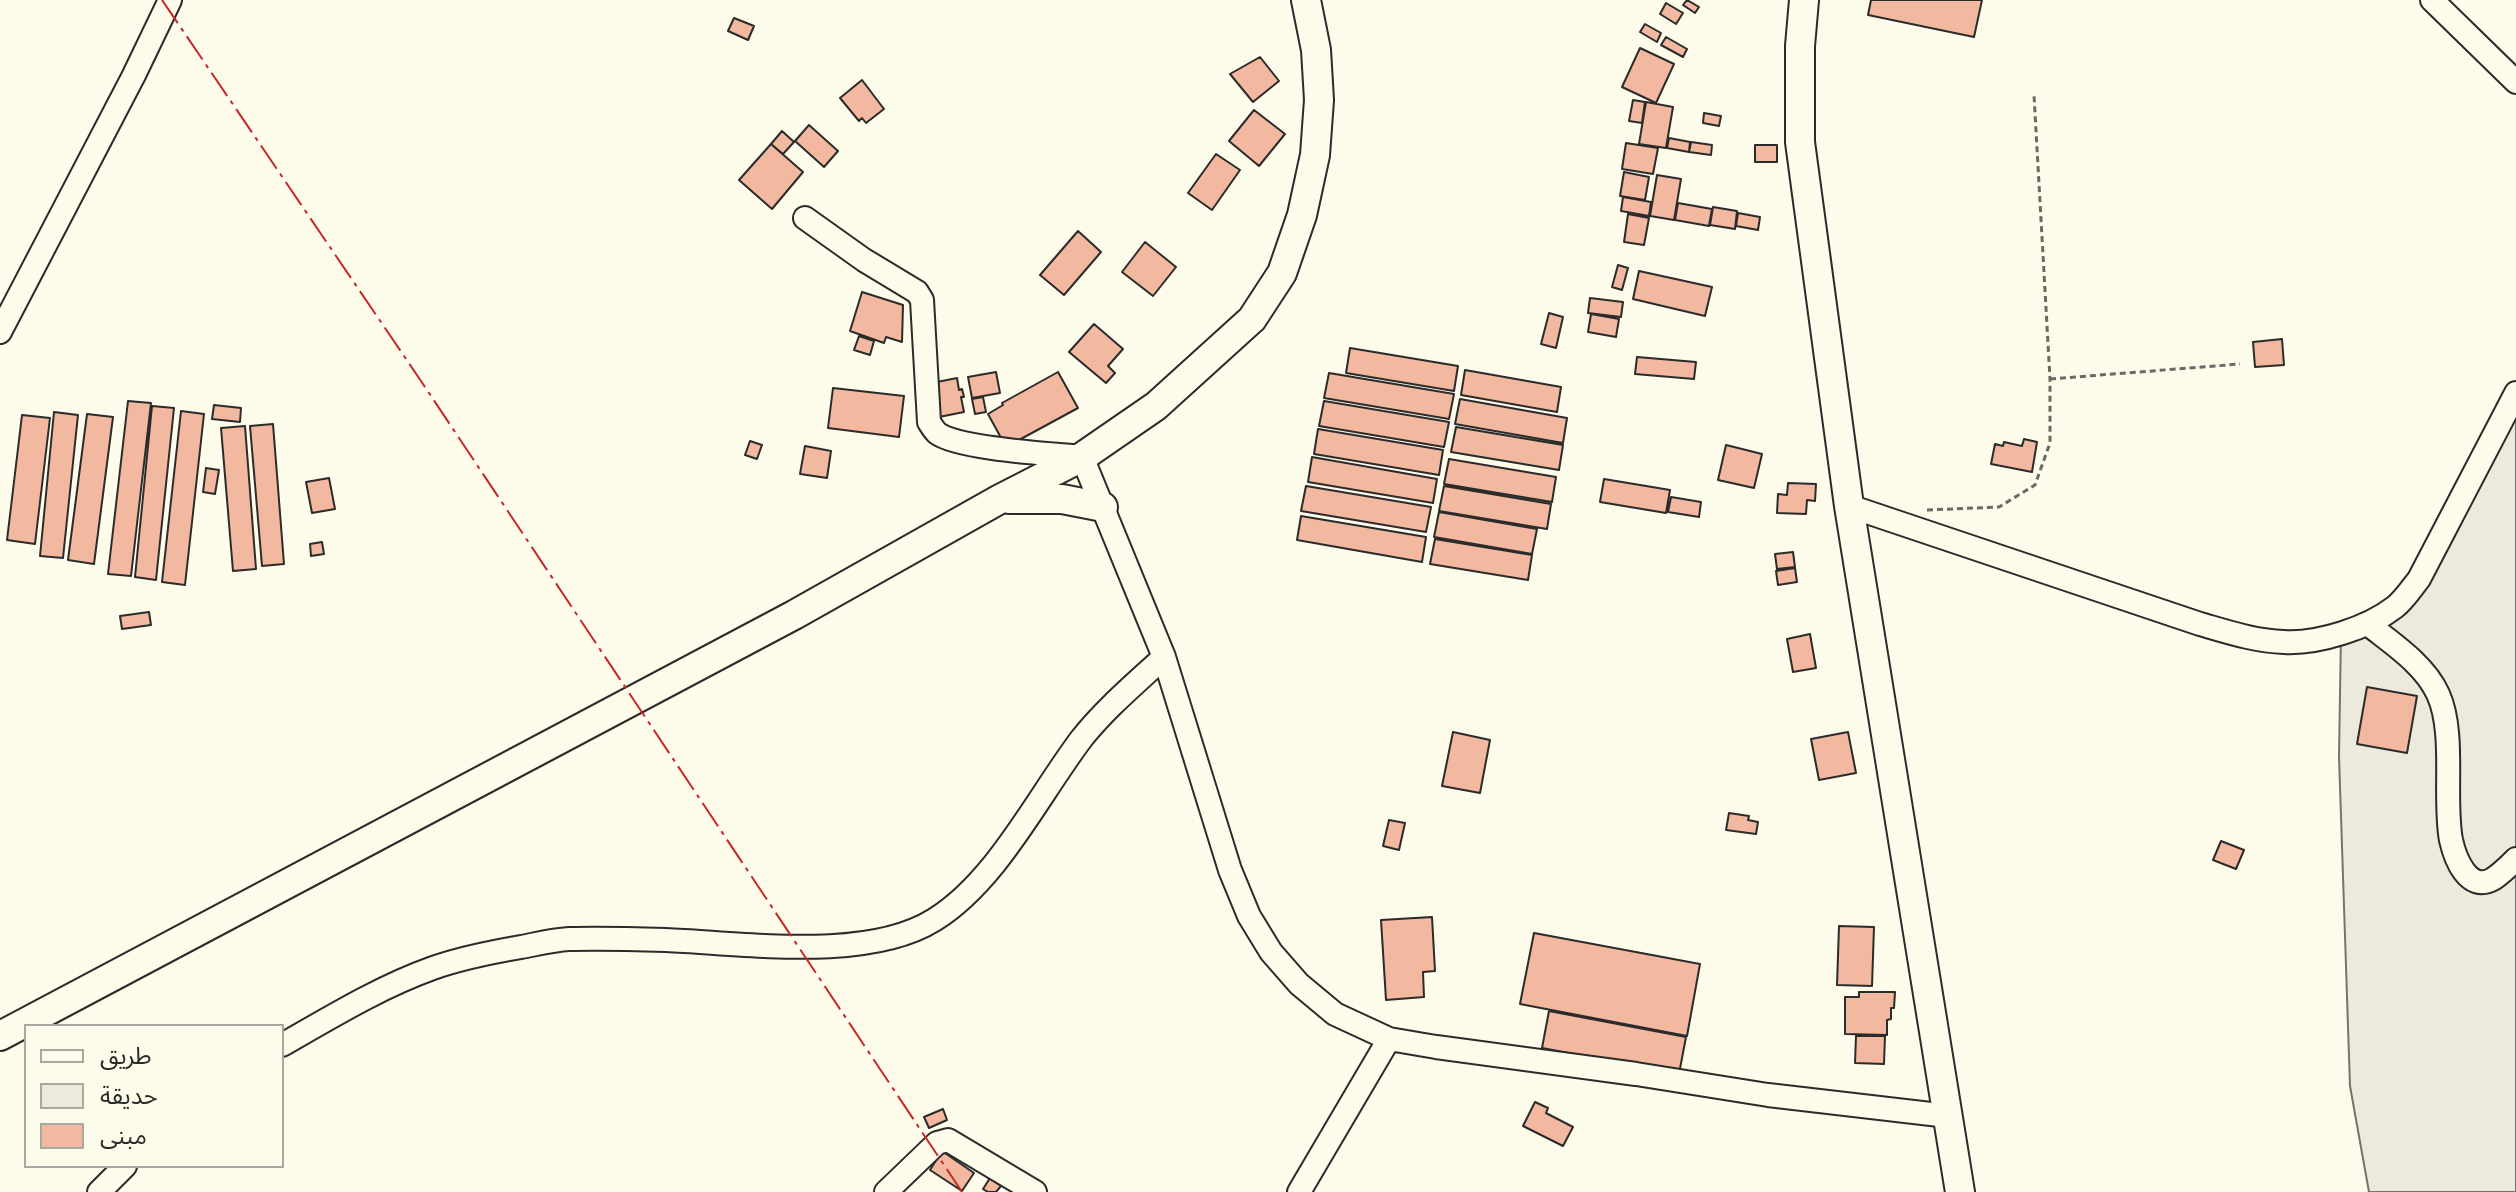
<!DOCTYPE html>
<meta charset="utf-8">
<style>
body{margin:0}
#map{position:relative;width:2516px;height:1192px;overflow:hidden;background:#fdfbea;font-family:"Open Sans","Noto Sans Arabic",sans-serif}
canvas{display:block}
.legend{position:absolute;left:24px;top:1024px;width:260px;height:144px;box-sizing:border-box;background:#fdfbea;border:2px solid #a9a89e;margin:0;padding:10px 14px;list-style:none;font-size:24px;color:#2b2b2b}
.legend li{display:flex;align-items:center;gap:16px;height:40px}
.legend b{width:40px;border:2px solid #a9a89e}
</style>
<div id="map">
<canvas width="2516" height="1192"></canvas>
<ul class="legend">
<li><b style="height:10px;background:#fdfbea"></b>طريق</li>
<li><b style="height:22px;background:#ecebdb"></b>حديقة</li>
<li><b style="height:22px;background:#f2b8a0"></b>مبنى</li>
</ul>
</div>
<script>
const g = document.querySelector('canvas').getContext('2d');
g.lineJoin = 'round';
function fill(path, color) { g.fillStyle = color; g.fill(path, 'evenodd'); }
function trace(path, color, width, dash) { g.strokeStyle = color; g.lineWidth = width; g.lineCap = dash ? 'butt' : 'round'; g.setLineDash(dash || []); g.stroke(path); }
const green = new Path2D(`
 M 2516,401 L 2516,1192 L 2369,1192 L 2350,1086 L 2339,756 L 2341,633 L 2397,606 Z`);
fill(green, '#ecebdb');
trace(green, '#74746e', 2);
const building = new Path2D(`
 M 1687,0 L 1699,7 L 1695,13 L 1683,5 Z
 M 1871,0 L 1982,0 L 1974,37 L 1868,15 Z
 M 1666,3 L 1683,13 L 1676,24 L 1660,14 Z
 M 734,18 L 754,26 L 748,40 L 728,31 Z
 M 1645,24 L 1661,33 L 1657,42 L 1640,32 Z
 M 1666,37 L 1687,49 L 1683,57 L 1661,45 Z
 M 1640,48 L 1674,64 L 1656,103 L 1622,87 Z
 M 1260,57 L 1279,81 L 1253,102 L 1230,74 Z
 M 862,80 L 884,109 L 866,123 L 862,118 L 859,121 L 840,98 Z
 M 1633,100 L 1645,102 L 1642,123 L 1629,121 Z
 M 1646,102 L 1673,107 L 1666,148 L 1639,144 Z
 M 1254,110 L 1285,134 L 1259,166 L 1229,141 Z
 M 1704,113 L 1721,116 L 1719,126 L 1703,123 Z
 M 809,125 L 838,151 L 824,167 L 795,141 Z
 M 782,131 L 794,142 L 783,154 L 771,144 Z
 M 1669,138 L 1690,142 L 1689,152 L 1667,148 Z
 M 1691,142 L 1712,145 L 1711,155 L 1689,152 Z
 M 1626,143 L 1658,148 L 1653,174 L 1622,169 Z
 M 771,144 L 803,172 L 772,209 L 739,180 Z
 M 1755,145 L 1777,145 L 1777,162 L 1755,162 Z
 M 1216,154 L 1240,170 L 1212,210 L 1188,193 Z
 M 1624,172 L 1649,177 L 1645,200 L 1620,196 Z
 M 1657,175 L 1681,179 L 1674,220 L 1650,216 Z
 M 1623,197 L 1651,202 L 1649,216 L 1621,211 Z
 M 1678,203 L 1712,209 L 1709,226 L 1675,220 Z
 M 1713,207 L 1737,211 L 1735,229 L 1710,225 Z
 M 1738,213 L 1760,217 L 1758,230 L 1736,226 Z
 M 1628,214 L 1649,218 L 1644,245 L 1624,242 Z
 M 1078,231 L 1101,252 L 1064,295 L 1040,275 Z
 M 1145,242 L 1176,267 L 1153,296 L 1122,272 Z
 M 1618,265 L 1628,268 L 1622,290 L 1612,287 Z
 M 1639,271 L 1712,287 L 1705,316 L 1633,299 Z
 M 862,292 L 903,305 L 902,342 L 886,337 L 884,343 L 850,331 Z
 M 1590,298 L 1623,302 L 1621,317 L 1588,313 Z
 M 1549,313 L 1563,317 L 1556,348 L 1541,344 Z
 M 1591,314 L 1619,319 L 1616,337 L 1588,332 Z
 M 1094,324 L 1123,349 L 1108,366 L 1115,373 L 1106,383 L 1069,352 Z
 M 859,336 L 874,341 L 870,355 L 854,350 Z
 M 2282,339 L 2284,365 L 2255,367 L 2253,342 Z
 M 1350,348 L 1458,366 L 1454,391 L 1346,373 Z
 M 1637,357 L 1696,362 L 1694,379 L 1635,374 Z
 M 1465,370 L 1561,387 L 1557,412 L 1461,395 Z
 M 996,372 L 1000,393 L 972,398 L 968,377 Z
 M 1058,372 L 1078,408 L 1006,447 L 988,414 L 1003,405 L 1002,403 Z
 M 1329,373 L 1454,394 L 1449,419 L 1324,398 Z
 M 957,378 L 959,390 L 962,389 L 964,397 L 961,397 L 964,412 L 939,417 L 932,383 Z
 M 833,388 L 904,396 L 899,437 L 828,428 Z
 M 983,397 L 986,412 L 975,414 L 972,399 Z
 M 1460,399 L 1567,418 L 1563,443 L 1455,424 Z
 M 128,401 L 151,403 L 131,576 L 108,574 Z
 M 1324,401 L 1449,422 L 1444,447 L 1319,426 Z
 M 214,405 L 241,408 L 240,422 L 212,419 Z
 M 152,406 L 174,408 L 156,580 L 135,577 Z
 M 181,411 L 204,414 L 185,585 L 162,582 Z
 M 54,412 L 78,415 L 63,558 L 40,556 Z
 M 87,414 L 113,417 L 94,564 L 68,560 Z
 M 22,415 L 50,418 L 35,544 L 7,540 Z
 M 273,424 L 284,564 L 262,566 L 250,426 Z
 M 245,426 L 256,569 L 233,571 L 221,428 Z
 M 1456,427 L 1563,445 L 1559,470 L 1451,452 Z
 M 1318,429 L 1443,450 L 1439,475 L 1314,454 Z
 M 2024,439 L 2037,442 L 2032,472 L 1991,464 L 1995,444 L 2003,446 L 2004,442 L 2022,446 Z
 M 750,441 L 762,445 L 757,459 L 745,455 Z
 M 1726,445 L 1762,454 L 1754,488 L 1718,480 Z
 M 805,446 L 831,451 L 827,478 L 800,474 Z
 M 1312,457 L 1437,479 L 1433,503 L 1308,482 Z
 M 1449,459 L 1556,477 L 1552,502 L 1444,484 Z
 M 206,468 L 219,470 L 215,494 L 203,492 Z
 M 329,478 L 335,509 L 312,513 L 306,482 Z
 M 1604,479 L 1670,490 L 1666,513 L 1600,502 Z
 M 1788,483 L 1816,484 L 1815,501 L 1807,500 L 1806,514 L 1777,513 L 1778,494 L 1787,495 Z
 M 1306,486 L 1431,507 L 1426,532 L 1301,511 Z
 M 1444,486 L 1551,504 L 1547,529 L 1439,511 Z
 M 1671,497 L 1701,502 L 1699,517 L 1668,512 Z
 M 1439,512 L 1537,529 L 1532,554 L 1434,537 Z
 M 1301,516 L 1426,537 L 1422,562 L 1297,540 Z
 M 1435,539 L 1532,555 L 1528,580 L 1430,564 Z
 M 322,542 L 324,554 L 311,556 L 310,544 Z
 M 1793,552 L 1795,567 L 1777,569 L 1775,554 Z
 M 1795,568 L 1797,582 L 1778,585 L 1776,571 Z
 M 149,612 L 151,625 L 122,629 L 120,616 Z
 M 1810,634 L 1816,668 L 1793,672 L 1787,639 Z
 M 2367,687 L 2417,696 L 2407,753 L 2357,744 Z
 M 1453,732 L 1490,740 L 1480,793 L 1442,786 Z
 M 1848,732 L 1856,773 L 1819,780 L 1811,739 Z
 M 1729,813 L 1749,816 L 1748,820 L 1758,822 L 1756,834 L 1726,830 Z
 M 1389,820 L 1405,823 L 1399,850 L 1383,846 Z
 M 2221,841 L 2244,850 L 2236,869 L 2213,860 Z
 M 1432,917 L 1435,971 L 1423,972 L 1424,997 L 1386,1000 L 1381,920 Z
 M 1839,926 L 1874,927 L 1872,986 L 1837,985 Z
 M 1534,933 L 1700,964 L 1687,1036 L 1520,1004 Z
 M 1859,992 L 1895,992 L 1894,1008 L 1891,1008 L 1891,1019 L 1887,1020 L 1887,1035 L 1845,1034 L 1845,997 L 1859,997 Z
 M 1549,1011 L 1686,1037 L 1679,1074 L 1542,1048 Z
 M 1856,1036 L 1885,1036 L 1884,1064 L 1855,1063 Z
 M 1535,1102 L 1548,1108 L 1546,1113 L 1573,1127 L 1563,1146 L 1523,1126 Z
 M 943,1109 L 947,1120 L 929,1128 L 924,1117 Z
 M 942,1151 L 974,1173 L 962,1191 L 930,1170 Z
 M 990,1178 L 1001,1186 L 996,1192 L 988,1192 L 983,1189 Z`);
fill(building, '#f2b8a0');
trace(building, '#2b2b2b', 2);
const minor = new Path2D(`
 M 2432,0 L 2516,82
 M 805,218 L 864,260 L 917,292 L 922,300 L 929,422 C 932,427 933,429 937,433 C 958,449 1053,454 1082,457 L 1164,657 L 1230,870 L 1249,916 L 1271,952 L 1299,984 L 1335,1014 L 1389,1039 L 1436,1047 L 1636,1074 L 1768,1095 L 1948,1116
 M 0,332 L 134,75 L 170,0
 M 1849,506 L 2200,624 C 2228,632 2255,641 2284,642 C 2318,644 2368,628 2395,607 C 2404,600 2411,589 2419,579 L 2516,393
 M 2369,625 C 2393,644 2425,665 2438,694 C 2456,733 2443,798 2451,840 C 2455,858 2468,893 2493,879 C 2501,874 2509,866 2516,859
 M 282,1045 C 331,1017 380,987 433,968 C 461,958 492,952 521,947 C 537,944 553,940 569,939 C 601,938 634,939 666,940 C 742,943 867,962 934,920 C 997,881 1038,796 1082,738 C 1106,708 1136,683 1164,657
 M 99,1192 L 125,1166
 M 886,1192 L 937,1143 L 948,1140 L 1035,1192
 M 1299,1192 L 1389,1039`);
const major = new Path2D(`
 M 1804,0 L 1800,46 L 1800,142 L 1849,506 L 1960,1192
 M 1009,499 L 1062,499 L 1103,507
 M 0,1036 L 794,615 L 1000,499 L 1082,457 L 1156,406 L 1252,319 L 1282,273 L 1302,215 L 1315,155 L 1319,100 L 1316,50 L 1306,0`);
trace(minor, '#2b2b2b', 26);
trace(major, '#2b2b2b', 32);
trace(new Path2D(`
 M 2050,379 L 2240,364
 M 1927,510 L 1999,507 L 2035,485 L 2050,443 L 2050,379 L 2034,95`), '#6a6964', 3, [6, 4]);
trace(minor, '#fdfbea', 22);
trace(major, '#fdfbea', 28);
trace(new Path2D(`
 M 162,0 L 421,381 L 962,1192`), '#c62828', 2, [28, 6, 4, 6]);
</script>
